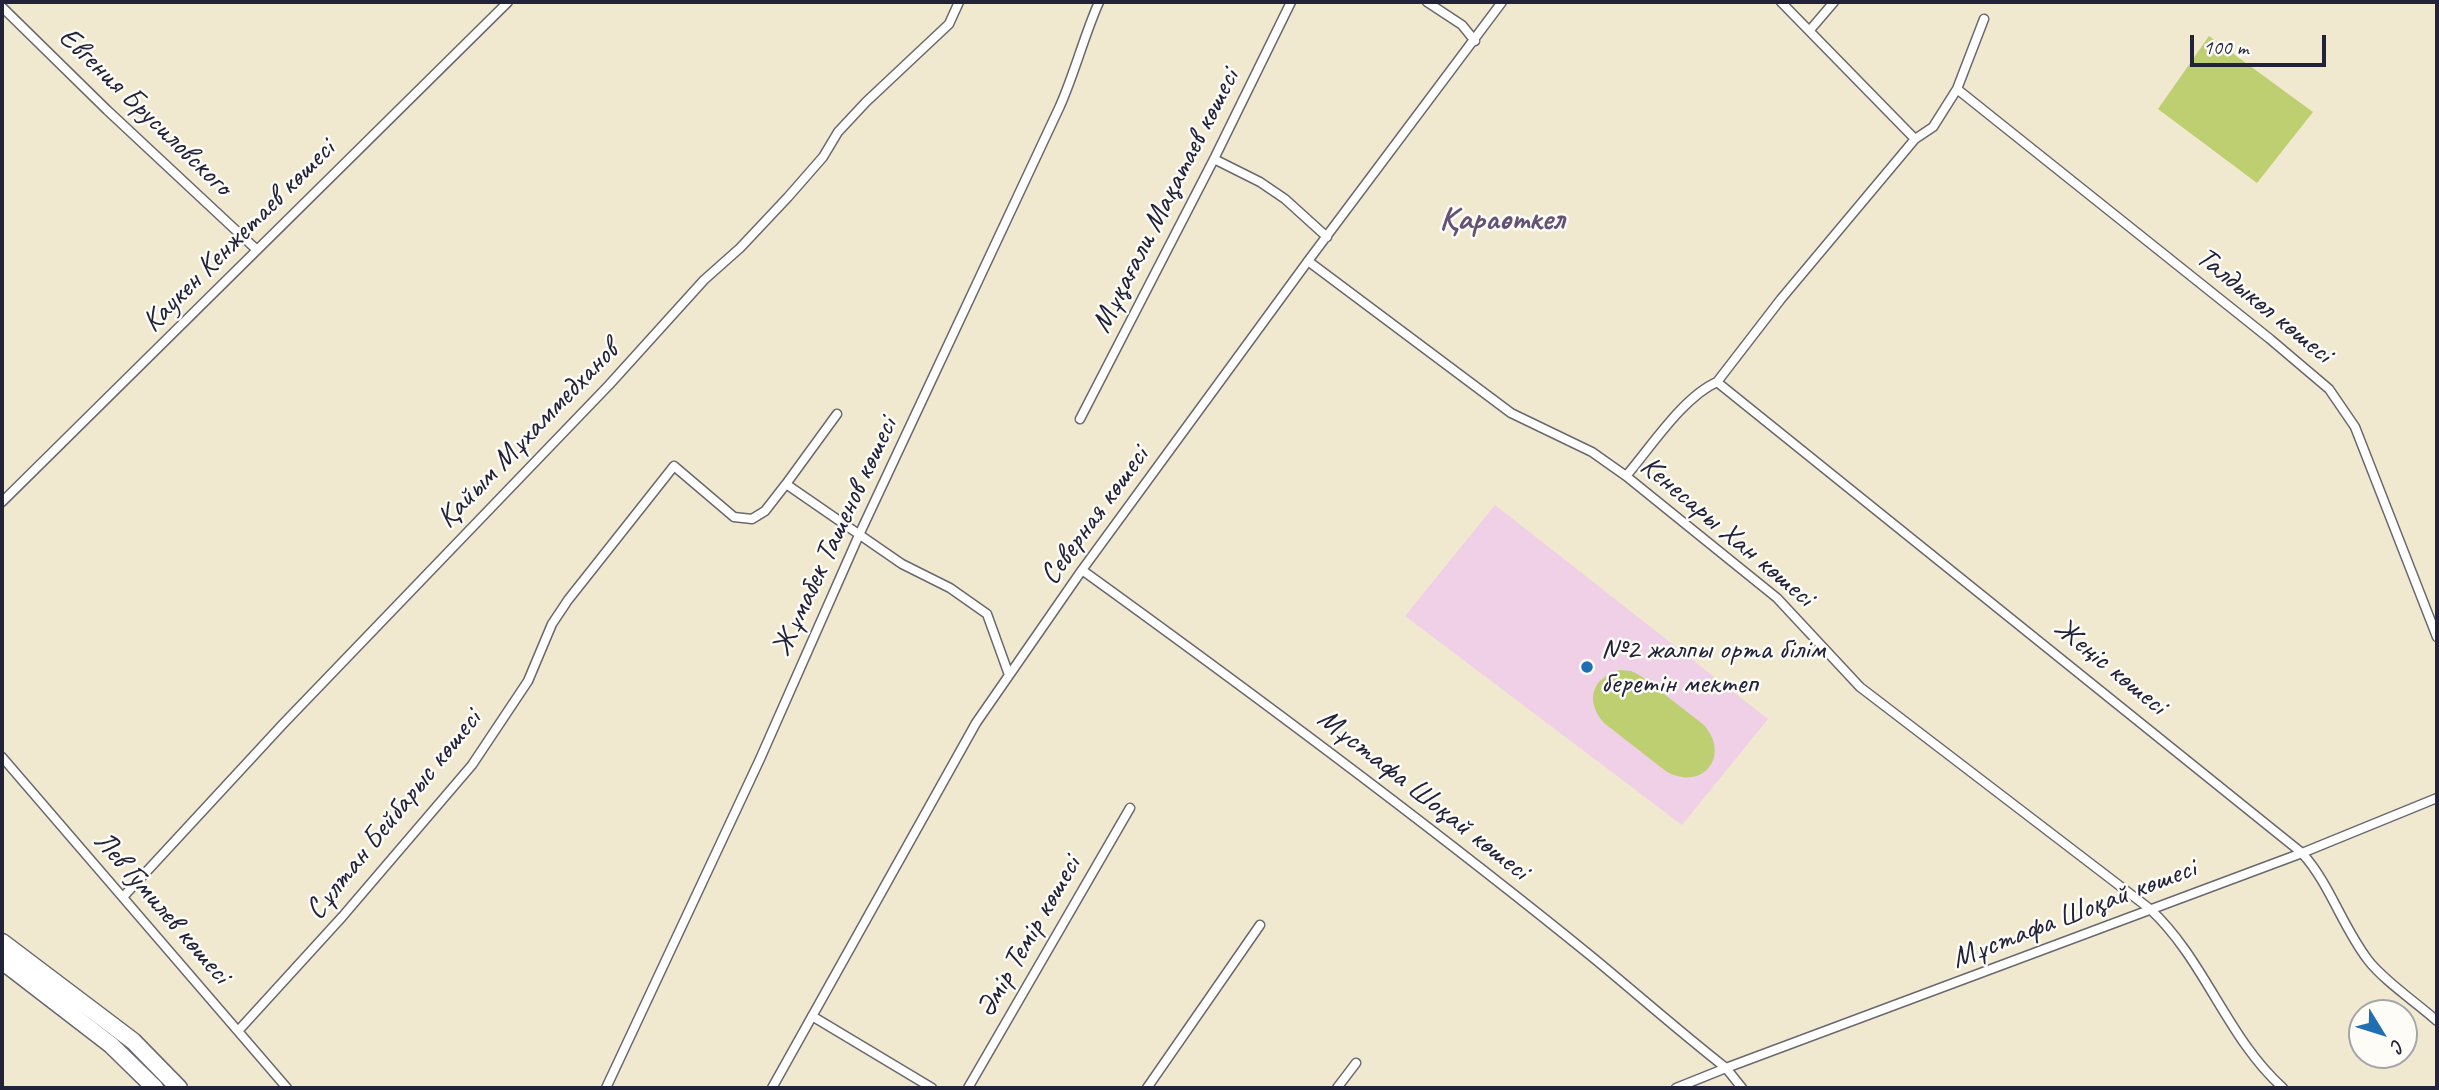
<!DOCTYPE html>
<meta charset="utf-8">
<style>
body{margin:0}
#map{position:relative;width:2439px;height:1090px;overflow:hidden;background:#f0e9cf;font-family:Caveat,sans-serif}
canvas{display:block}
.frame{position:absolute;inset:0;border:4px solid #22223b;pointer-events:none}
.north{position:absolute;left:2348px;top:999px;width:70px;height:70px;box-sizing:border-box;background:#fdfcf7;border:2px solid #a5a5ac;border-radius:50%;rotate:128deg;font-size:19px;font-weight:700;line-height:28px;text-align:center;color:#22223b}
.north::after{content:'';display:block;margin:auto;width:24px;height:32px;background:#1f6fb2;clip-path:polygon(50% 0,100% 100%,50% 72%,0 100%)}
.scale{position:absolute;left:2190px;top:35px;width:136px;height:32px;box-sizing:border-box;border:4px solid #22223b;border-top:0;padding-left:9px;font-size:21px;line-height:24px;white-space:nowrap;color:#22223b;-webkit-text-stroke:5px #fdfcf7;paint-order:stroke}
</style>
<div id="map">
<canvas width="2439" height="1090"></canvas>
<div class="frame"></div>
<div class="north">С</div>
<div class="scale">100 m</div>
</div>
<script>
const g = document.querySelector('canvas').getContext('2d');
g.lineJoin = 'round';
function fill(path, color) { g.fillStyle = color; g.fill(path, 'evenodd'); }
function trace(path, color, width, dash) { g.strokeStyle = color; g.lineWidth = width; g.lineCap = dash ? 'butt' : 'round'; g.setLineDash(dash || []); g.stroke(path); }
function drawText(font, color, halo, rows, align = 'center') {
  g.font = font + ' Caveat,sans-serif'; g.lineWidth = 5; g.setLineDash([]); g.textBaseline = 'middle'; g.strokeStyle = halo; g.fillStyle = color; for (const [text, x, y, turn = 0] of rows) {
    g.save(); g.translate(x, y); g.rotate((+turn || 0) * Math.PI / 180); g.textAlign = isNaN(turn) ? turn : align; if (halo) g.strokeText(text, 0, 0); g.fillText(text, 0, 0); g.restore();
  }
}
fill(new Path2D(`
 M 1495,505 L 1768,719 L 1682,825 L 1405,616 Z`), '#efd0e6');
fill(new Path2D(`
 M 2209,36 L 2313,112 L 2257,183 L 2158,109 Z
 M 1619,670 L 1631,671 L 1641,676 L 1704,725 C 1731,756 1703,791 1667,772 L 1604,723 C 1585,701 1591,679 1619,670 Z`), '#becf72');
const street = new Path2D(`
 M 1427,2 L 1462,25 L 1475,41
 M 1781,2 L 1915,139
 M 2,7 L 107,110 L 257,250
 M 1810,30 L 1834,2
 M 1957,89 L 2270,339 L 2329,389 L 2355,427 L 2437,637
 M 1214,159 L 1260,182 L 1285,199 L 1327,237
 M 1308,261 L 1511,413 L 1592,452 L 1626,476 L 1777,598 L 1860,687 L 2150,909 C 2205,960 2227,1038 2283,1088
 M 1717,382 L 2302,853 C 2330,884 2342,926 2368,960 C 2383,980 2417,1003 2437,1021
 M 1080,419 L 1214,159 L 1291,2
 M 1626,476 C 1651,447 1683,397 1717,382 L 1781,299 L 1915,139 L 1933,127 L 1957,89 L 1984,19
 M 786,484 L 837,414
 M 2,502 L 508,2
 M 1082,570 C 1255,695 1426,822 1591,956 C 1636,993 1680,1032 1726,1068 L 2302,853 L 2437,798
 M 2,757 L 287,1088
 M 123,897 L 283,724 L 609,385 L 704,280 L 740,248 L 788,197 L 823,157 L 838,132 L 866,102 L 949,24 L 959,2
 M 812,1016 L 932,1088
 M 238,1031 L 342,917 L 472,765 L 528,681 L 552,624 L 568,600 L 674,466 L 734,517 L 752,519 L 765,511 L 786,484 L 902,564 L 950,588 L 987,614 L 1009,675
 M 606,1088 L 760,759 L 859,535 L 1060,106 C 1075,72 1084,36 1099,2
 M 772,1088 L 976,723 L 1082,570 L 1308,261 L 1502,2
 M 968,1088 L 1130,808
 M 1147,1088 L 1260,925
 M 1337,1088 L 1356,1063
 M 1676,1088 L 1726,1068 L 1742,1088`);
const highway = new Path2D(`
 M 2,942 L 133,1041 L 179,1088
 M 2,961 L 111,1045 L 155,1088`);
trace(street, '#6a686f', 11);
trace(highway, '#6a686f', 19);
trace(street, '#fff', 8);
trace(highway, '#fff', 16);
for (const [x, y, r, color] of [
 [1587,667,7,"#1f6fb2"]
]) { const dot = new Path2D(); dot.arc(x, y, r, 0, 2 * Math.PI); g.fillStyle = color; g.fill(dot); trace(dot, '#fdfcf7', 2.5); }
drawText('30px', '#22223b', '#fdfcf7', [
 ["Евгения Брусиловского",145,112,44],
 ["Мұқағали Мақатаев көшесі",1166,201,-63],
 ["Каукен Кенжетаев көшесі",239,236,-45],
 ["Талдыкөл көшесі",2264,306,39],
 ["Қайым Мұхаммедханов",528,435,-46],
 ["Северная көшесі",1095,516,-54],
 ["Кенесары Хан көшесі",1727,532,40],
 ["Жұмабек Ташенов көшесі",835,537,-65],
 ["Жеңіс көшесі",2110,667,39],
 ["Мұстафа Шоқай көшесі",1423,795,38],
 ["Сұлтан Бейбарыс көшесі",394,815,-51],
 ["Лев Гумилев көшесі",162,908,49],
 ["Мұстафа Шоқай көшесі",2074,914,-21],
 ["Әмір Темір көшесі",1029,937,-60]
]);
drawText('30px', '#22223b', '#fdfcf7', [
 ["№2 жалпы орта білім",1601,650],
 ["беретін мектеп",1601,684]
], 'left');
drawText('bold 33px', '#635276', '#fdfcf7', [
 ["Қараөткел",1502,220]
]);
</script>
